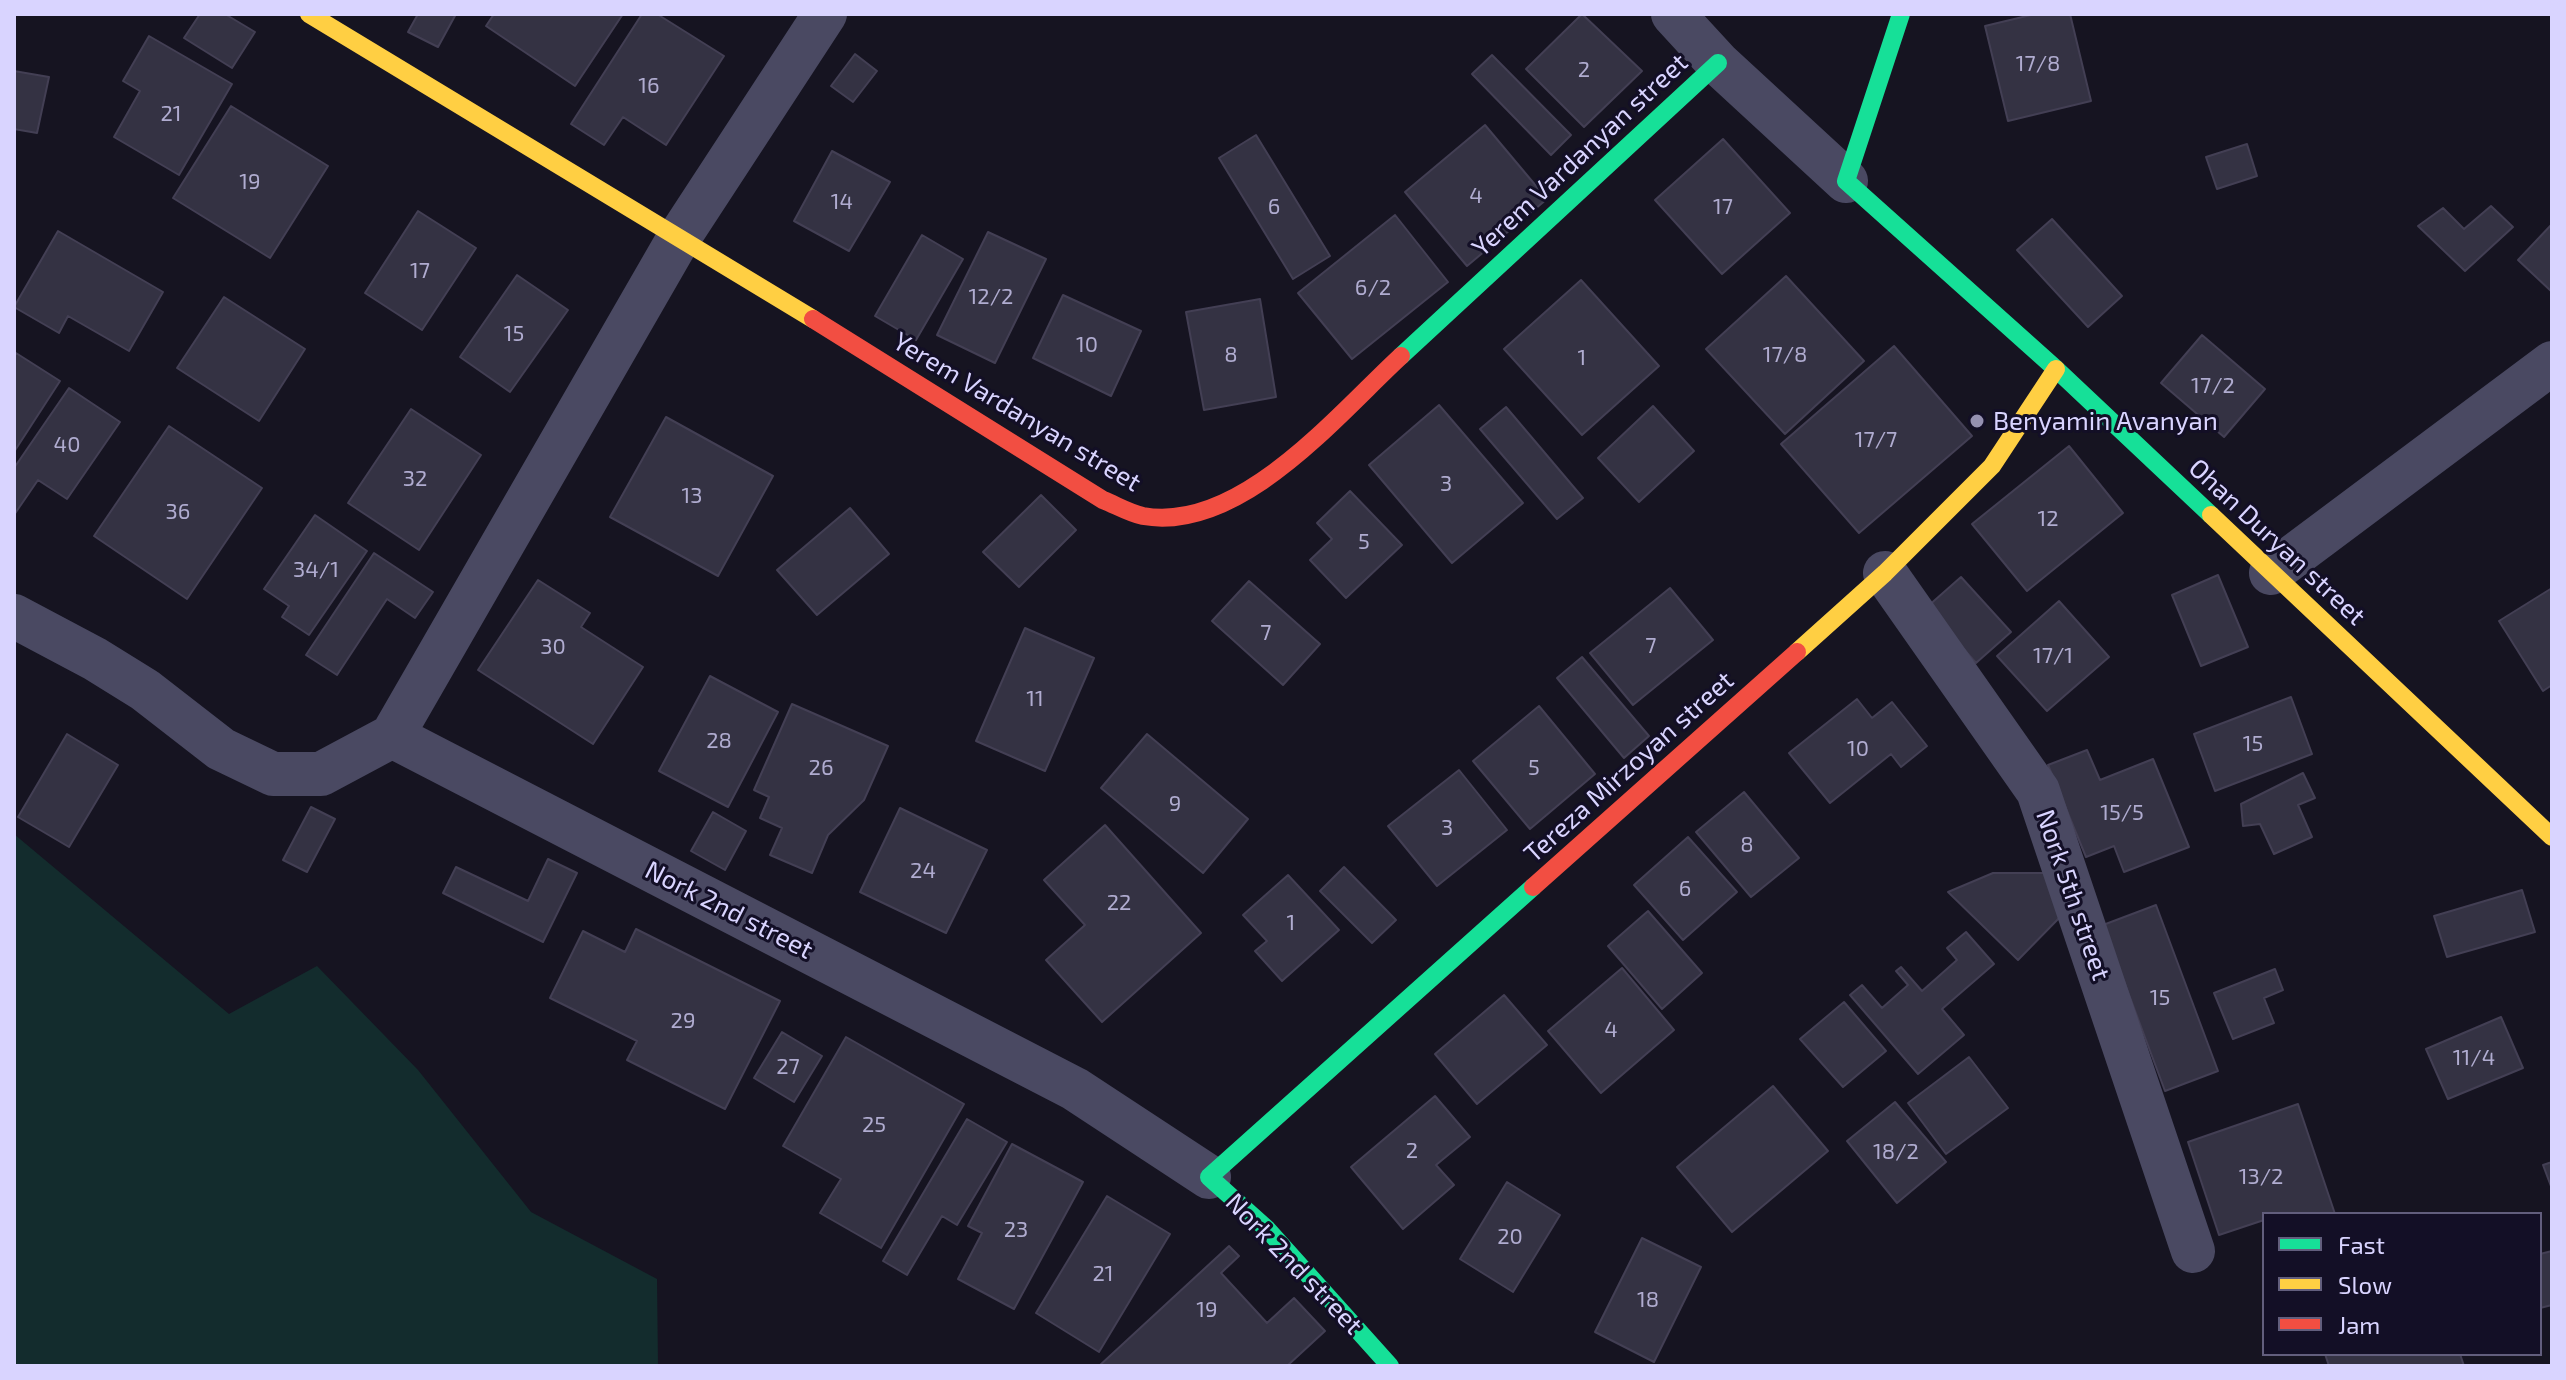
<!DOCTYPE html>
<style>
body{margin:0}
#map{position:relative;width:2566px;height:1380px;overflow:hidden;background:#161421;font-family:"Exo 2",sans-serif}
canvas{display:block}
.frame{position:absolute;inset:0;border:16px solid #d9d4ff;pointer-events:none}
.legend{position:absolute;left:2262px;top:1212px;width:280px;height:144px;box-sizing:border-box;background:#130f26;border:2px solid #625e7d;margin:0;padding:10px 14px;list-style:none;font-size:24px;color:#d9d4ff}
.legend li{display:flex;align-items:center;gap:16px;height:40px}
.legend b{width:40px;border:2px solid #625e7d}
</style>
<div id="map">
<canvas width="2566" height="1380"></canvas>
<div class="frame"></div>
<ul class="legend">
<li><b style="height:10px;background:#16e098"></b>Fast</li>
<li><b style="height:10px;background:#ffcf43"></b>Slow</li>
<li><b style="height:10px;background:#f24e42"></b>Jam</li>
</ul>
</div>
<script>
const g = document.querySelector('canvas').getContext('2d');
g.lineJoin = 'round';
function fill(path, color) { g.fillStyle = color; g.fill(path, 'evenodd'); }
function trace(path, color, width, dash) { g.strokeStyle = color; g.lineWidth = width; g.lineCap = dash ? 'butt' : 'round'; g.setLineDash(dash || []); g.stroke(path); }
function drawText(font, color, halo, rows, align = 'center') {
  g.font = font + ' "Exo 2",sans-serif'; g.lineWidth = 6; g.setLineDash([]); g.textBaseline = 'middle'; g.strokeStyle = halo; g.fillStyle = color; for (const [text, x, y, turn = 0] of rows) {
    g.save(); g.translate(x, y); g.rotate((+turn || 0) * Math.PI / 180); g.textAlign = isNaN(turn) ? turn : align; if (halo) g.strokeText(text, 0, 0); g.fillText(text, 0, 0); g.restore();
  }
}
fill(new Path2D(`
 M 14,834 L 229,1014 L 317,966 L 418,1070 L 531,1212 L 657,1279 L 658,1366 L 14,1366 Z`), '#132c2d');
const building = new Path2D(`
 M 200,14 L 225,14 L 255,32 L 232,68 L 184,38 Z
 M 418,14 L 456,14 L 438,47 L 408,32 Z
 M 494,14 L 623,14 L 575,86 L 486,26 Z
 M 642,14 L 657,14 L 724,56 L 666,145 L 623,117 L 604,145 L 571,124 Z
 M 1582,14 L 1642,71 L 1584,127 L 1526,69 Z
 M 2035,14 L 2070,14 L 2091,101 L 2008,121 L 1985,26 Z
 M 149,36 L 232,84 L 179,175 L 114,137 L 140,91 L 123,81 Z
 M 855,54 L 877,71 L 853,102 L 831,86 Z
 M 1492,55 L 1571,135 L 1551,155 L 1472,74 Z
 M 14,71 L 49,77 L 37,133 L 14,129 Z
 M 231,106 L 328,166 L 270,258 L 173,198 Z
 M 1485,125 L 1547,199 L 1467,266 L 1405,192 Z
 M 1256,135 L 1330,256 L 1293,279 L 1219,158 Z
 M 1723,139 L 1790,213 L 1722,274 L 1655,200 Z
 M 2247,144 L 2257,176 L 2217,189 L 2206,157 Z
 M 832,151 L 890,182 L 849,251 L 794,221 Z
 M 2491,206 L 2513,227 L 2465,271 L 2418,226 L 2443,208 L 2464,229 Z
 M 418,211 L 476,248 L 422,330 L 365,293 Z
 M 1395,215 L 1448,282 L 1352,359 L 1298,293 Z
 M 2052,219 L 2122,296 L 2088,327 L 2017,250 Z
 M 2552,224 L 2552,292 L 2518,260 Z
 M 58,231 L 163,292 L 129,351 L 68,316 L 59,333 L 14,307 Z
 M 988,232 L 1046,259 L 995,363 L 937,335 Z
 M 922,235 L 963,259 L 916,340 L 875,316 Z
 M 517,275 L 568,310 L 510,392 L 460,357 Z
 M 1786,276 L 1864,361 L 1785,434 L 1706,349 Z
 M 1581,280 L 1659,366 L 1582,435 L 1504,349 Z
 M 1063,295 L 1141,331 L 1111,396 L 1033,358 Z
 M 224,297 L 305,349 L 259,421 L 177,368 Z
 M 1260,299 L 1276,397 L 1204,410 L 1186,312 Z
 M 2202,335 L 2265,389 L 2224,437 L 2161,383 Z
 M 1894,346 L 1972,436 L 1859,533 L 1781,444 Z
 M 16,353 L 60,381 L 14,452 L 14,356 Z
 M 69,388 L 120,422 L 67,499 L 38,480 L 14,515 L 14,468 Z
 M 1439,405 L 1523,503 L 1452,563 L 1369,465 Z
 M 1653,406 L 1694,451 L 1639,502 L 1598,458 Z
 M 1506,407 L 1583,498 L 1557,519 L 1480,429 Z
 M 411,409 L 481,455 L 419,550 L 348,503 Z
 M 666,417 L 773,476 L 718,576 L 610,517 Z
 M 169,426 L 262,488 L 187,599 L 94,536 Z
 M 2069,446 L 2123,513 L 2027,591 L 1972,524 Z
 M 1350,491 L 1402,545 L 1346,598 L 1310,560 L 1332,539 L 1317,523 Z
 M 1041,495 L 1076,530 L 1019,587 L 983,552 Z
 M 850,508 L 889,554 L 817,615 L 777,570 Z
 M 315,515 L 367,551 L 309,635 L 282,617 L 289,606 L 264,589 Z
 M 374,553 L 433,592 L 415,618 L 387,599 L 337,675 L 306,655 Z
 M 2218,575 L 2248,647 L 2201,666 L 2172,595 Z
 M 1961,577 L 2011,632 L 1976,663 L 1927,607 Z
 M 538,580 L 590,613 L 581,627 L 643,667 L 593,744 L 478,670 Z
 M 1249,581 L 1320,644 L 1283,685 L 1212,621 Z
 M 1670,588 L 1713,640 L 1633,705 L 1590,653 Z
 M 2552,588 L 2552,685 L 2543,691 L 2499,621 Z
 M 2059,601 L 2109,657 L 2047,711 L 1997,656 Z
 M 1025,628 L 1094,658 L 1045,771 L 976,741 Z
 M 1582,657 L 1649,736 L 1624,758 L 1557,678 Z
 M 710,676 L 778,712 L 728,807 L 659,771 Z
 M 2291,697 L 2312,754 L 2215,791 L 2194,734 Z
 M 1857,699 L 1872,718 L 1892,702 L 1927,746 L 1901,767 L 1891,754 L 1830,803 L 1789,753 Z
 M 792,704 L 888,746 L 864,800 L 828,835 L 812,873 L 770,855 L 782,828 L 760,818 L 769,797 L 754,790 Z
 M 1539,706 L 1595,774 L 1530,829 L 1473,761 Z
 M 67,734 L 118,765 L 69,847 L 18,817 Z
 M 1147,734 L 1248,819 L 1203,873 L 1101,788 Z
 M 2087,750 L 2100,780 L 2153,759 L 2189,847 L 2124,872 L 2114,846 L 2086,857 L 2048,765 Z
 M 1459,770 L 1507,830 L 1437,886 L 1388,826 Z
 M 2303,773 L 2315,798 L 2298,805 L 2312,837 L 2274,854 L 2260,824 L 2243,826 L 2241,804 Z
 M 1744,792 L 1799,858 L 1751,897 L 1696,832 Z
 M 311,807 L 335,819 L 307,872 L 283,860 Z
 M 900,808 L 987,850 L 946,933 L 860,892 Z
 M 713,812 L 746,831 L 725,870 L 691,851 Z
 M 1105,825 L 1201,933 L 1102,1022 L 1046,960 L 1085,925 L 1044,880 Z
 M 1688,837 L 1737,892 L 1683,940 L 1634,885 Z
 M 548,859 L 577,873 L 543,942 L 443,893 L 456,867 L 528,901 Z
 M 1344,867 L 1396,920 L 1372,943 L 1320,891 Z
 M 1993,873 L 2047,873 L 2064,913 L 2018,960 L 1948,892 Z
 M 1288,875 L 1339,930 L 1282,981 L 1255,951 L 1267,941 L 1243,915 Z
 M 2522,890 L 2535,932 L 2447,957 L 2434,916 Z
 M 2156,905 L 2218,1071 L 2165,1091 L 2103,925 Z
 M 1648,911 L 1702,973 L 1662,1009 L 1608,946 Z
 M 636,929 L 780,1001 L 725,1109 L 627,1060 L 637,1041 L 550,998 L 583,931 L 625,952 Z
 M 1966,932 L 1994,964 L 1942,1009 L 1964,1035 L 1918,1074 L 1850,995 L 1862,985 L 1882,1008 L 1908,985 L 1896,971 L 1901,967 L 1922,991 L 1957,960 L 1947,948 Z
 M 1622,968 L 1674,1030 L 1601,1093 L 1548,1031 Z
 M 2275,969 L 2283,990 L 2264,998 L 2274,1023 L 2233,1039 L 2214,993 Z
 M 1504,995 L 1547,1045 L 1477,1104 L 1435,1054 Z
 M 1844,1002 L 1886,1051 L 1843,1087 L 1800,1039 Z
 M 2501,1017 L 2523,1068 L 2448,1099 L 2426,1049 Z
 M 782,1032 L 822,1056 L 794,1102 L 754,1078 Z
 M 846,1037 L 964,1104 L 881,1248 L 820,1213 L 841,1179 L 783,1146 Z
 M 1969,1057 L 2008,1108 L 1946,1154 L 1908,1103 Z
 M 1773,1086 L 1828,1151 L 1732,1232 L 1677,1167 Z
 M 1435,1096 L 1470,1137 L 1436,1165 L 1454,1185 L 1403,1229 L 1351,1167 Z
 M 1895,1102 L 1946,1162 L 1897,1203 L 1847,1141 Z
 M 2298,1104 L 2335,1214 L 2264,1214 L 2264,1220 L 2219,1235 L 2188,1142 Z
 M 967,1119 L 1007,1142 L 957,1225 L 942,1216 L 907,1275 L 883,1261 Z
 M 1012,1144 L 1083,1182 L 1014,1309 L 958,1279 L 982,1233 L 968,1226 Z
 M 2552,1162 L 2552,1189 L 2543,1165 Z
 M 1507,1182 L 1560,1215 L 1513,1292 L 1460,1259 Z
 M 1107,1196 L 1170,1234 L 1099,1352 L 1036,1313 Z
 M 1642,1238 L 1701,1267 L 1654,1362 L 1595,1332 Z
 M 1229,1246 L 1239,1256 L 1221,1273 L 1267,1323 L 1294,1298 L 1325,1331 L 1287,1366 L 1099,1366 Z
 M 2552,1251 L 2552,1305 L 2540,1308 L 2540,1254 Z
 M 2325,1354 L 2460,1354 L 2464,1366 L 2329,1366 Z`);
fill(building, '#343243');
trace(building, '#433f54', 2);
trace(new Path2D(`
 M 1673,14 L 1718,63 L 1846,181
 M 1885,573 L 2038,791 L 2193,1251
 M 2271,573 L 2552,363
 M 14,616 L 95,659 L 145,690 L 221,749 L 273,774 L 321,774 L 392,736 L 1075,1089 L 1209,1177
 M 392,736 L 680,236 L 825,14`), '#4a4962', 44);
trace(new Path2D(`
 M 1901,14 L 1846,181 L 2056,369 L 2211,515
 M 1401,356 L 1718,63
 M 1390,1366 L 1267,1229 L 1209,1177 L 1533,887`), '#16e098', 18);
trace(new Path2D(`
 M 309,14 L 813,319
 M 2211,515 L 2552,837
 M 1797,652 L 1885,573 L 1992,466 L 2056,369`), '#ffcf43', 18);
trace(new Path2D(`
 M 813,319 L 1103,500 C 1116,505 1129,513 1143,516 C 1240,533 1336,416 1401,356
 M 1533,887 L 1797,652`), '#f24e42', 18);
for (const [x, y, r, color] of [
 [1977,421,8,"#9591b1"]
]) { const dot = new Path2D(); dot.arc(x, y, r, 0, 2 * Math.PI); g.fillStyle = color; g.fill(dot); trace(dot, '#130f26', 3); }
drawText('22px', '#b0acd0', null, [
 ["17/8",2038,64],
 ["2",1584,70],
 ["16",649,86],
 ["21",171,114],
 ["19",250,182],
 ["4",1476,196],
 ["14",842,202],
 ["6",1274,207],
 ["17",1723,207],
 ["17",420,271],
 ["6/2",1373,288],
 ["12/2",991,297],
 ["15",514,334],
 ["10",1087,345],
 ["8",1231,355],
 ["17/8",1785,355],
 ["1",1582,358],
 ["17/2",2213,386],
 ["17/7",1876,440],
 ["40",67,445],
 ["32",415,479],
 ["3",1446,484],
 ["13",692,496],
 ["36",178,512],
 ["12",2048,519],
 ["5",1364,542],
 ["34/1",316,570],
 ["7",1266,633],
 ["7",1651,646],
 ["30",553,647],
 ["17/1",2053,656],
 ["11",1035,699],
 ["28",719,741],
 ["15",2253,744],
 ["10",1858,749],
 ["26",821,768],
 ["5",1534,768],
 ["9",1175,804],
 ["15/5",2122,813],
 ["3",1447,828],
 ["8",1747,845],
 ["24",923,871],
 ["6",1685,889],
 ["22",1119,903],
 ["1",1291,923],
 ["15",2160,998],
 ["29",683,1021],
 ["4",1611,1030],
 ["11/4",2474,1058],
 ["27",788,1067],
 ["25",874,1125],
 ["2",1412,1151],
 ["18/2",1896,1152],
 ["13/2",2261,1177],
 ["23",1016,1230],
 ["20",1510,1237],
 ["21",1103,1274],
 ["18",1648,1300],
 ["19",1207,1310]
]);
drawText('26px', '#d9d4ff', '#130f26', [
 ["Yerem Vardanyan street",1580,155,-43],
 ["Yerem Vardanyan street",1017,412,31],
 ["Ohan Duryan street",2277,542,43],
 ["Tereza Mirzoyan street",1629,767,-42],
 ["Nork 5th street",2073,895,71],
 ["Nork 2nd street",729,910,27],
 ["Nork 2nd street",1294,1264,46]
]);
drawText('26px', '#d9d4ff', '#130f26', [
 ["Benyamin Avanyan",1993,421]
], 'left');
</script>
